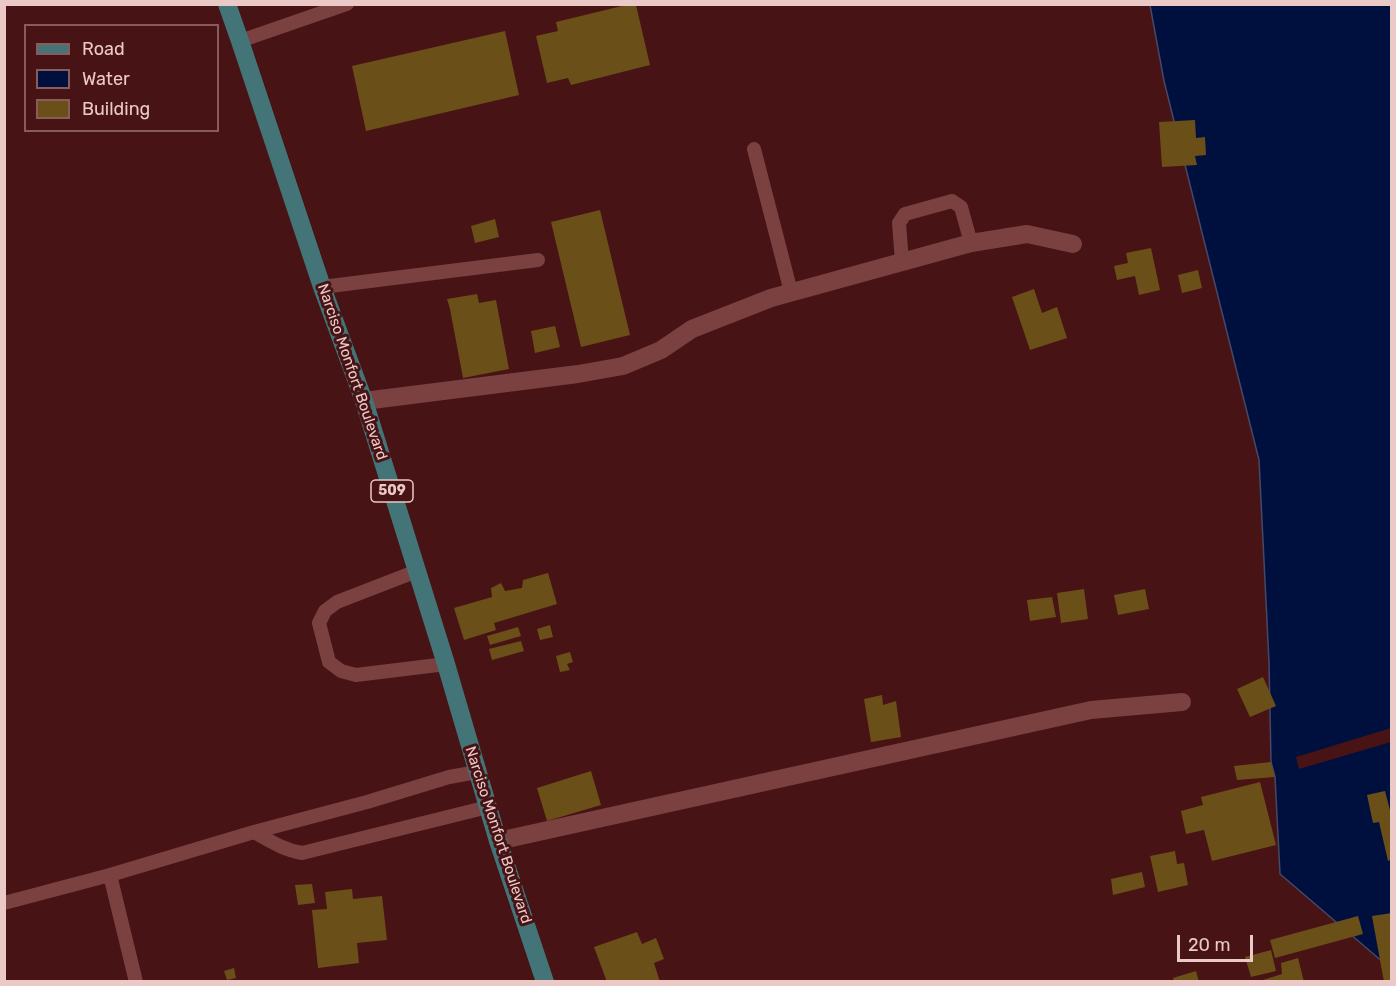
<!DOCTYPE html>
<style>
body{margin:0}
#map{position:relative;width:1396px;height:986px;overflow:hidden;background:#471315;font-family:Rubik,sans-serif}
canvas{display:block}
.frame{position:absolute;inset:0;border:6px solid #ebc9c7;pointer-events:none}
.legend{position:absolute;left:24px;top:24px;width:195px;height:108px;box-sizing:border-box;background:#471315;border:2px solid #895c5c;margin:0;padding:8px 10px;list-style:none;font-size:18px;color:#ebc9c7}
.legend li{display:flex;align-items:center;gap:12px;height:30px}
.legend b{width:30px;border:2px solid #895c5c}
.scale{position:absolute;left:1177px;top:935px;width:76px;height:27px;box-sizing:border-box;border:3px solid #ebc9c7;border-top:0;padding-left:8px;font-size:18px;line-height:21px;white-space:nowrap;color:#ebc9c7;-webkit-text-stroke:4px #471315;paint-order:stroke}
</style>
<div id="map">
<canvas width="1396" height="986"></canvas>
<div class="frame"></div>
<ul class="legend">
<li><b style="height:8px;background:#437578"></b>Road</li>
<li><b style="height:16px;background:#00103e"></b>Water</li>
<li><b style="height:16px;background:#6b4f18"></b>Building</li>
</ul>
<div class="scale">20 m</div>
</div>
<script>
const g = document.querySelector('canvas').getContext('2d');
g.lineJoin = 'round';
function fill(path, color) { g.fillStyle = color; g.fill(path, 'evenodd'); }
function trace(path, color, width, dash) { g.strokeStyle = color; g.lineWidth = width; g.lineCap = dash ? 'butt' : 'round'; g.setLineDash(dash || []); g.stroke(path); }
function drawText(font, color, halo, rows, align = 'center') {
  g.font = font + ' Rubik,sans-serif'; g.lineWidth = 6; g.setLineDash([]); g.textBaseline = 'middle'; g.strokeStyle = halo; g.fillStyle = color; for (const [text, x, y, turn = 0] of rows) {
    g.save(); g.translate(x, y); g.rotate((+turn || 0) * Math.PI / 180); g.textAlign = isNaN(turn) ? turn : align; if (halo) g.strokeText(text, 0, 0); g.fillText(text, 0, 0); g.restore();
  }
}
const water = new Path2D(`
 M 1150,5 L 1391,5 L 1391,969 L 1280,874 L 1275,777 L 1271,762 L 1269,662 L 1259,460 L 1164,81 Z`);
fill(water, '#00103e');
trace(water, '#464867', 1.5);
fill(new Path2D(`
 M 1391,728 L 1391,742 L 1299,769 L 1296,757 Z`), '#471315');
fill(new Path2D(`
 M 626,5 L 636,5 L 650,65 L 571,85 L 568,78 L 547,83 L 536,36 L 558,31 L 556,22 Z
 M 505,31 L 519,95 L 366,131 L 352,66 Z
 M 1195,120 L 1196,138 L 1205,137 L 1206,155 L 1195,156 L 1197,165 L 1162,167 L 1159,122 Z
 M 600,210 L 630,335 L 581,347 L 551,222 Z
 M 495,219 L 499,237 L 475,243 L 471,226 Z
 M 1151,248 L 1160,290 L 1139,295 L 1135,276 L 1117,280 L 1114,266 L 1128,263 L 1126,253 Z
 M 1198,270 L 1202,288 L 1182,293 L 1178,275 Z
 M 1034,289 L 1042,313 L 1057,307 L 1067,338 L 1030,350 L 1012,297 Z
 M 477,294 L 479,303 L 496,300 L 509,369 L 463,378 L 450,309 L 447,299 Z
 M 555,326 L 560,347 L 535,353 L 531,331 Z
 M 548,573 L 557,604 L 494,623 L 496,630 L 464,640 L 454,608 L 492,597 L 491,588 L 501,583 L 505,591 L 522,588 L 523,580 Z
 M 1084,589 L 1088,619 L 1061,623 L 1057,593 Z
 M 1145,589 L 1149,609 L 1118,615 L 1114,595 Z
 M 1052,597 L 1056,617 L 1030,621 L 1027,600 Z
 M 550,625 L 553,637 L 540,640 L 537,629 Z
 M 518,627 L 521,636 L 490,645 L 487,636 Z
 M 521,641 L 524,651 L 492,660 L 489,649 Z
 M 570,652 L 573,662 L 567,664 L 570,670 L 560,672 L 556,656 Z
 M 1263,677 L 1276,706 L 1250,717 L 1237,689 Z
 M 882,695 L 883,705 L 896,701 L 901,737 L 871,742 L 864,699 Z
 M 1271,762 L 1275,777 L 1237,780 L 1234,766 Z
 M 591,771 L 601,805 L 547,821 L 537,788 Z
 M 1260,782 L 1276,845 L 1212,861 L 1204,830 L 1186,834 L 1181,811 L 1203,805 L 1201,797 Z
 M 1385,791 L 1392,818 L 1392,859 L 1388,861 L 1379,822 L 1373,823 L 1367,795 Z
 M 1175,851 L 1177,864 L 1184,863 L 1188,885 L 1158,892 L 1150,856 Z
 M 1142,872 L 1145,887 L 1113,895 L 1111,879 Z
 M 312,884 L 315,903 L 298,905 L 295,885 Z
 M 352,889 L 353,899 L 382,896 L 387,940 L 357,943 L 359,963 L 318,968 L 312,910 L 327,909 L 325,892 Z
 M 1392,913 L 1392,982 L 1384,982 L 1372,916 Z
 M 1358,916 L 1363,934 L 1275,958 L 1270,940 Z
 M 637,932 L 642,944 L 656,938 L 664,959 L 654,963 L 660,982 L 607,982 L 594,947 Z
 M 1271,950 L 1276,971 L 1251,977 L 1245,957 Z
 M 1298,958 L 1304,982 L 1263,982 L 1263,980 L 1282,974 L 1281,963 Z
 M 234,968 L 236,978 L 227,980 L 224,971 Z
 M 1196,971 L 1199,982 L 1174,982 L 1173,978 Z`), '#6b4f18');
trace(new Path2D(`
 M 240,41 L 347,4
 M 754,149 L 791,292
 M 902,262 L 899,223 L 905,214 L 952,201 L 961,207 L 971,243
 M 322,287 L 538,260
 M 417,571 L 337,602 L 325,611 L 319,623 L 329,662 L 341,671 L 356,675 L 446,664
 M 254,832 C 270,841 284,850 302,853 L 488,807
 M 110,875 L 136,982
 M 4,903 L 110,875 L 254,832 L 367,802 L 449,777 L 477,772`), '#7a4140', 14);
trace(new Path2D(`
 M 364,401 L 578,374 L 623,366 L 661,350 L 692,329 L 771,298 L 971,243 L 1027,234 L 1073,244
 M 498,841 L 1091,710 L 1182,702`), '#7a4140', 18);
trace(new Path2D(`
 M 227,4 L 240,41 L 322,287 L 364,401 L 446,664 L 498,841 L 545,982`), '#437578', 18);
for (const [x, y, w] of [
 [392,491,42]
]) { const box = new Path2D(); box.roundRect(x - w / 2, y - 11, w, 22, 4.5); g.fillStyle = '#471315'; g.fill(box); trace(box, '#ebc9c7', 1.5); }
drawText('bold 14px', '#ebc9c7', null, [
 ["509",392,491]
]);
drawText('15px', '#ebc9c7', '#471315', [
 ["Narciso Monfort Boulevard",352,372,71],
 ["Narciso Monfort Boulevard",498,835,72]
]);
</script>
